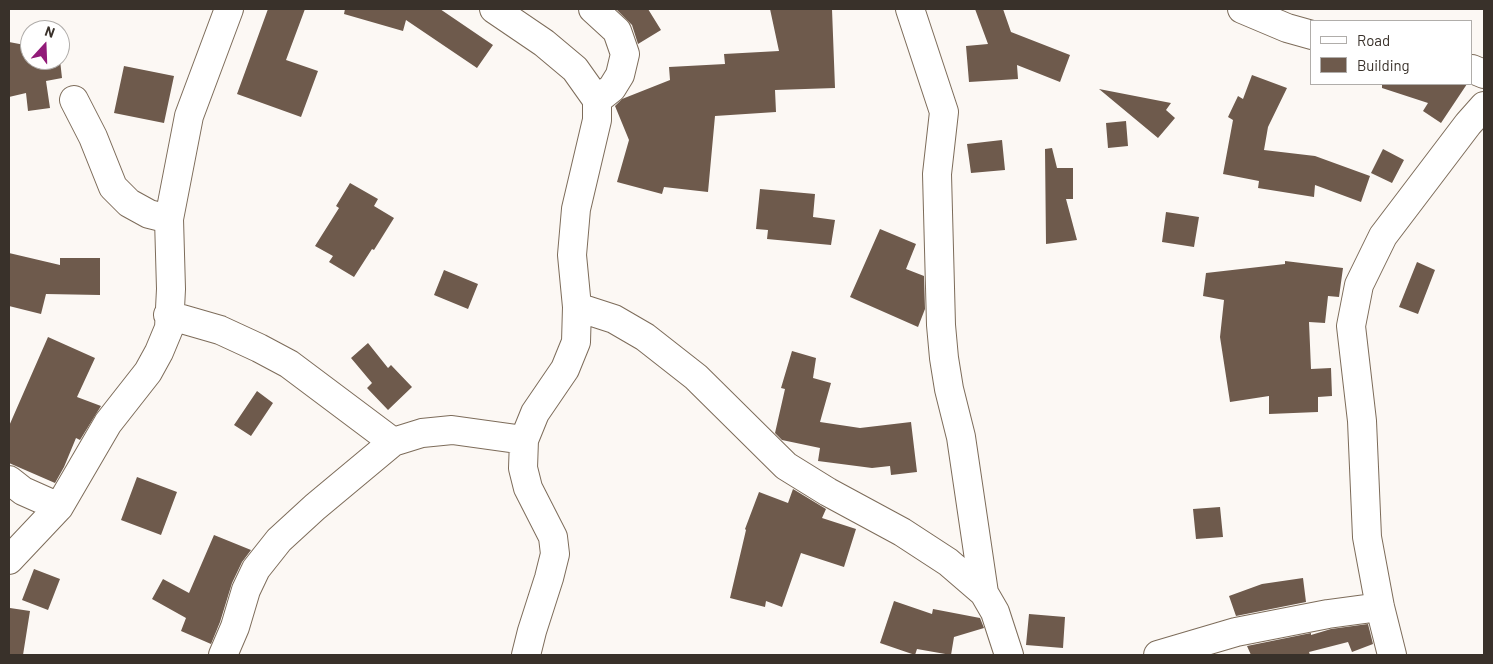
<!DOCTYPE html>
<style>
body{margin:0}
#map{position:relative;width:1493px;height:664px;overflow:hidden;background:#fcf8f4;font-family:Barlow,sans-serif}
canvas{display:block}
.frame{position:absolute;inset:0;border:10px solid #39312a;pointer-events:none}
.legend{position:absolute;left:1310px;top:20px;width:162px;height:65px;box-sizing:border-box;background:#fff;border:1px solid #b0adaa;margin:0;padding:6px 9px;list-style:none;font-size:15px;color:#39312a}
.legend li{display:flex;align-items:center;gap:10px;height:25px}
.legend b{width:25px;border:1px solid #b0adaa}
.north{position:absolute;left:20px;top:20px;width:50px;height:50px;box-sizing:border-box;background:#fff;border:1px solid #b0adaa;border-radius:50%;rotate:20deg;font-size:14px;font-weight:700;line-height:20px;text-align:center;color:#39312a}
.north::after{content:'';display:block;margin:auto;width:18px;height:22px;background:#921b79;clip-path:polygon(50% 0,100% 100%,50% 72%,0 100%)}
</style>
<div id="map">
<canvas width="1493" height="664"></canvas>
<div class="frame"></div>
<ul class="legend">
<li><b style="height:6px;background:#fff"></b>Road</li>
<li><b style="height:14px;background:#6e5a4c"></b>Building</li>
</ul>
<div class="north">N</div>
</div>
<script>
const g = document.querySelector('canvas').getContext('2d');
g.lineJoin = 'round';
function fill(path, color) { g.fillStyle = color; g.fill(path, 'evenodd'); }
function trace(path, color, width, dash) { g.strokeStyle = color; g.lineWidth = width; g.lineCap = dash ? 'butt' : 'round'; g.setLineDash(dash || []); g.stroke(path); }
fill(new Path2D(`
 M 268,9 L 305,9 L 286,60 L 318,71 L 301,117 L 237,94 Z
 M 345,9 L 440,9 L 493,45 L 477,68 L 406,20 L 403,31 L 344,14 Z
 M 616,9 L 648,9 L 661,30 L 638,44 L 632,25 Z
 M 770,9 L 832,9 L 835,88 L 775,90 L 776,112 L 715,116 L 708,192 L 664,187 L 662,194 L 617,182 L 629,140 L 615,106 L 622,99 L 670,80 L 669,67 L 725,64 L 724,54 L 779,51 Z
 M 975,9 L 1003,9 L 1011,32 L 1070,55 L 1060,82 L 1017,65 L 1018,79 L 969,82 L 966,46 L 988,44 Z
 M 9,42 L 30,46 L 30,60 L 60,60 L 62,78 L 46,81 L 50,108 L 28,111 L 26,93 L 9,97 Z
 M 124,66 L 174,76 L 164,123 L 114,113 Z
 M 1252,75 L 1287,88 L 1268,127 L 1264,150 L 1315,156 L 1370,176 L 1361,202 L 1315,185 L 1314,197 L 1258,188 L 1259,181 L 1223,174 L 1233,120 L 1228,117 L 1238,96 L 1243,99 Z
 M 1382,84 L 1467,84 L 1441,123 L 1423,111 L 1428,103 L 1382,88 Z
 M 1099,89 L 1171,103 L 1166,110 L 1175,118 L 1158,138 Z
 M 1126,121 L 1128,146 L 1108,148 L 1106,123 Z
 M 1002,140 L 1005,170 L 971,173 L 967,144 Z
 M 1052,148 L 1057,168 L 1073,168 L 1073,199 L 1066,199 L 1077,240 L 1046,244 L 1045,149 Z
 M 1383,149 L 1404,160 L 1392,183 L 1371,173 Z
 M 350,183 L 378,199 L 374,206 L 394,218 L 374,250 L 372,249 L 354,277 L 329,262 L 333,256 L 315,246 L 339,208 L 336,206 Z
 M 760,189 L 815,194 L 813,217 L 835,220 L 831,245 L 767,239 L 768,230 L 756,229 Z
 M 1166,212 L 1199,217 L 1194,247 L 1162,242 Z
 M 880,229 L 916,244 L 906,269 L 924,276 L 925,309 L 918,327 L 850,297 Z
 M 9,253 L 60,265 L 60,258 L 100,258 L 100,295 L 46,294 L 41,314 L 9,306 Z
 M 1285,261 L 1343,268 L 1339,297 L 1328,296 L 1325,323 L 1309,322 L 1311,369 L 1331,368 L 1332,396 L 1318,397 L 1318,412 L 1269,414 L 1269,396 L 1230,402 L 1220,337 L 1224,300 L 1203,296 L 1206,273 L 1285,264 Z
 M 1417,262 L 1435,270 L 1418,314 L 1399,307 Z
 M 444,270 L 478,284 L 468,309 L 434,295 Z
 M 48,337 L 95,358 L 77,397 L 101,406 L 80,440 L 76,438 L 64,467 L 55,483 L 9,463 L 9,426 Z
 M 368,343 L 388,368 L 391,365 L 412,387 L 388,410 L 367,388 L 372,383 L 351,358 Z
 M 792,351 L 816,358 L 813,378 L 831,383 L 820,422 L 860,428 L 911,422 L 917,472 L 891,475 L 890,466 L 872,468 L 818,461 L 820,448 L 782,440 L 775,433 L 785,389 L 781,388 Z
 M 257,391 L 273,403 L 251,436 L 234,425 Z
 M 137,477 L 177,492 L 161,535 L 121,520 Z
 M 793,489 L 826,509 L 822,518 L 856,529 L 844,567 L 801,553 L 782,607 L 766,601 L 765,607 L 730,598 L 746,530 L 745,529 L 759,492 L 788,503 Z
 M 1220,507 L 1223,537 L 1196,539 L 1193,509 Z
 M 214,535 L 251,550 L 242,562 L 232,583 L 220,622 L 211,644 L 181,631 L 186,618 L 152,599 L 163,579 L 189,593 Z
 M 34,569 L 60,579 L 48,610 L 22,600 Z
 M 1303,578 L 1306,602 L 1236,616 L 1229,596 L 1262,584 Z
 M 894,601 L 932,614 L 933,609 L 980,618 L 984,628 L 954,637 L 951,655 L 917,649 L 915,655 L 880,643 Z
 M 10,608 L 30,611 L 23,655 L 9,655 L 9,620 Z
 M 1029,614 L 1065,617 L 1063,648 L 1026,645 Z
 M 1368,624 L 1373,644 L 1352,652 L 1348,642 L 1309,652 L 1310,655 L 1251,655 L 1247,646 L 1311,633 L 1311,635 L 1331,629 Z`), '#6e5a4c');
const minor = new Path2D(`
 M 494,9 L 544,43 L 575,69 L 597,100 L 597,120 L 576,209 L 572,255 L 577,307 L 576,342 L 565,369 L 535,413 L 524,440 L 523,468 L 528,488 L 553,537 L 555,554 L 549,578 L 532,631 L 526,655
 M 593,9 L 617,31 L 625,54 L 620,75 L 612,88 L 597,100
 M 910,9 L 944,112 L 937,174 L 941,325 L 944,358 L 949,389 L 961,437 L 984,593
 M 1242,9 L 1287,28 L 1312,35
 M 1472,69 L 1484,74
 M 74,100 L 93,137 L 113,187 L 129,203 L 149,214 L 169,219
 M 577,307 L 614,319 L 645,337 L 696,377 L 786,466 L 828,492 L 902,532 L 948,562 L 984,593 L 995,612 L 1009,655
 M 168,315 L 220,330 L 259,348 L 289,364 L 393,442
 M 9,480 L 23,491 L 59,507
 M 9,560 L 59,507 L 108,423 L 148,372 L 159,352 L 169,328 L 171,289 L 169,219 L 189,116 L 229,9
 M 223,655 L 235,627 L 246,590 L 256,569 L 279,540 L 315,507 L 393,442 L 422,433 L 452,430 L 524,440
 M 1158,655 L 1236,632 L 1328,614 L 1380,607
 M 1392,655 L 1380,607 L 1367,537 L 1362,421 L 1351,326 L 1359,285 L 1383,236 L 1468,124 L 1484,106`);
trace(minor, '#7d6c5a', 30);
trace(minor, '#fff', 28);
</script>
